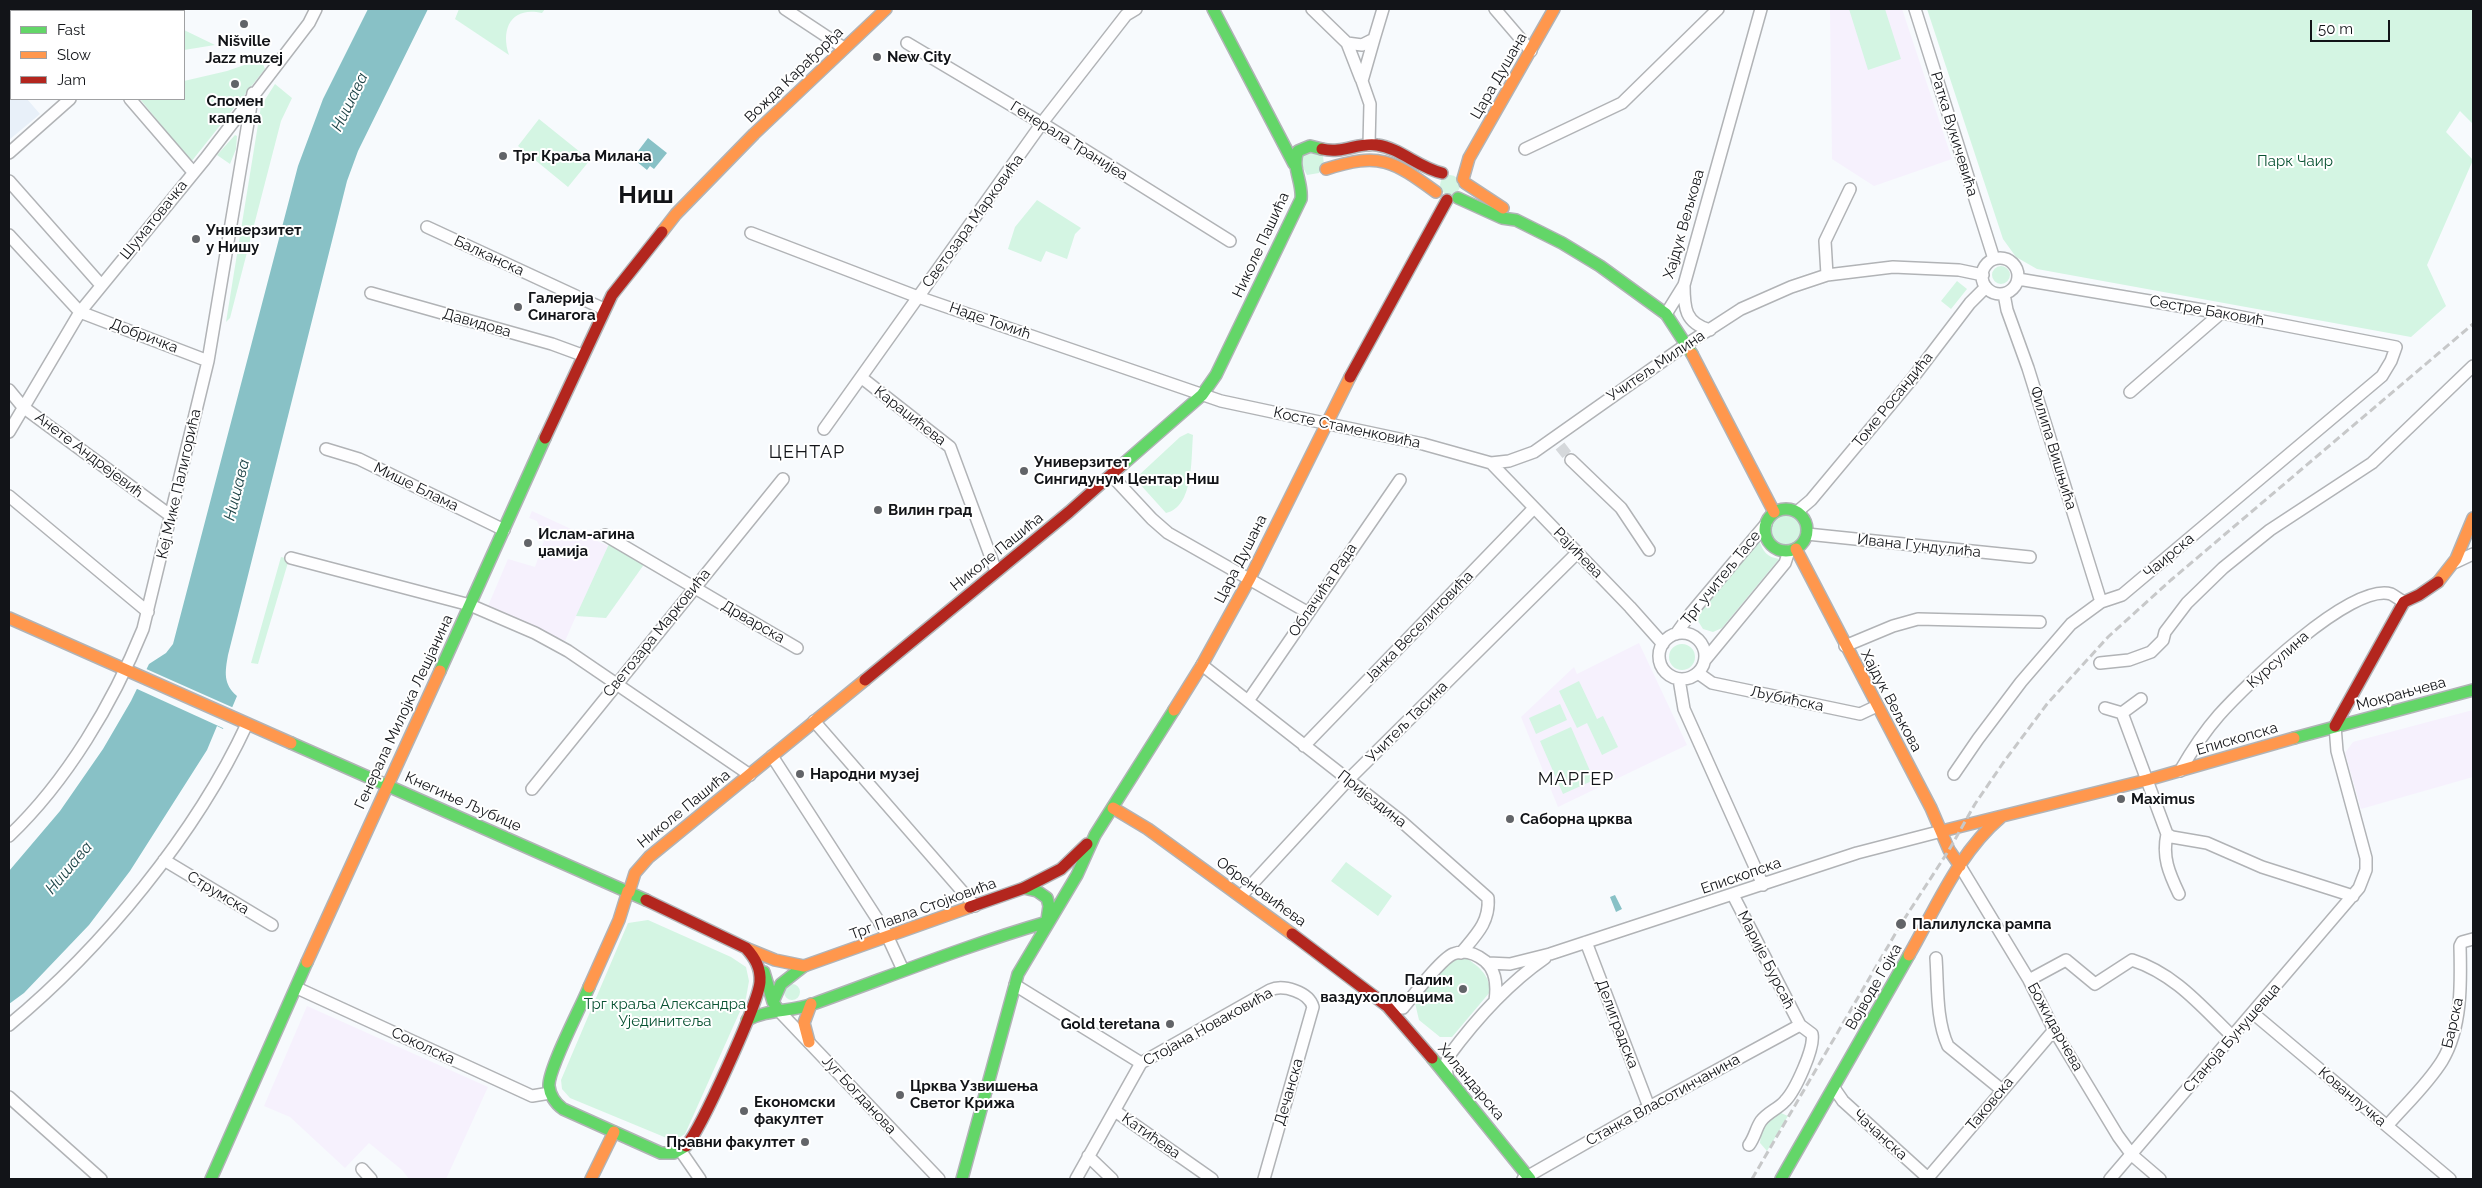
<!DOCTYPE html>
<meta charset="utf-8">
<style>
body{margin:0}
#map{position:relative;width:2482px;height:1188px;overflow:hidden;background:#f7fafd;font-family:Raleway,sans-serif}
canvas{display:block}
.frame{position:absolute;inset:0;border:10px solid #121418;pointer-events:none}
.legend{position:absolute;left:10px;top:10px;width:175px;height:90px;box-sizing:border-box;background:#fff;border:1px solid #a0a1a3;margin:0;padding:6px 9px;list-style:none;font-size:15px;color:#121418}
.legend li{display:flex;align-items:center;gap:10px;height:25px}
.legend b{width:25px;border:1px solid #a0a1a3}
.scale{position:absolute;left:2310px;top:20px;width:80px;height:22px;box-sizing:border-box;border:2px solid #121418;border-top:0;padding-left:6px;font-size:15px;line-height:18px;white-space:nowrap;color:#121418;-webkit-text-stroke:4px #fff;paint-order:stroke}
</style>
<div id="map">
<canvas width="2482" height="1188"></canvas>
<div class="frame"></div>
<ul class="legend">
<li><b style="height:6px;background:#63d668"></b>Fast</li>
<li><b style="height:6px;background:#ff974d"></b>Slow</li>
<li><b style="height:6px;background:#b3261e"></b>Jam</li>
</ul>
<div class="scale">50 m</div>
</div>
<script>
const g = document.querySelector('canvas').getContext('2d');
g.lineJoin = 'round';
function fill(path, color) { g.fillStyle = color; g.fill(path, 'evenodd'); }
function trace(path, color, width, dash) { g.strokeStyle = color; g.lineWidth = width; g.lineCap = dash ? 'butt' : 'round'; g.setLineDash(dash || []); g.stroke(path); }
function drawText(font, color, halo, rows, align = 'center') {
  g.font = font + ' Raleway,sans-serif'; g.lineWidth = 4; g.setLineDash([]); g.textBaseline = 'middle'; g.strokeStyle = halo; g.fillStyle = color; for (const [text, x, y, turn = 0] of rows) {
    g.save(); g.translate(x, y); g.rotate((+turn || 0) * Math.PI / 180); g.textAlign = isNaN(turn) ? turn : align; if (halo) g.strokeText(text, 0, 0); g.fillText(text, 0, 0); g.restore();
  }
}
fill(new Path2D(`
 M 9,79 L 11,81 L 11,99 L 27,99 L 40,114 L 9,140 Z`), '#e8f0f9');
fill(new Path2D(`
 M 1830,9 L 1902,9 L 1952,159 L 1874,186 L 1832,159 Z
 M 532,511 L 645,563 L 606,618 L 576,616 L 565,641 L 488,606 L 508,559 L 535,567 L 545,538 L 537,521 L 529,518 Z
 M 1639,643 L 1687,745 L 1558,807 L 1521,717 L 1574,667 L 1577,674 Z
 M 2473,710 L 2473,777 L 2361,809 L 2345,753 L 2353,742 Z
 M 307,1006 L 488,1087 L 446,1179 L 409,1179 L 402,1170 L 369,1143 L 345,1168 L 290,1117 L 264,1106 Z`), '#f6f1fd');
fill(new Path2D(`
 M 32,9 L 141,9 L 146,11 L 29,11 Z
 M 459,9 L 545,9 L 542,13 C 512,6 500,28 509,55 L 455,19 Z
 M 1849,9 L 1885,9 L 1901,59 L 1868,70 Z
 M 1927,9 L 2473,9 L 2473,124 L 2460,111 L 2446,132 L 2473,160 L 2427,265 L 2446,306 L 2411,337 L 2037,269 L 2016,257 L 2003,239 Z
 M 184,30 L 215,45 L 184,50 Z
 M 256,61 L 263,64 L 265,69 L 191,162 L 140,99 L 184,99 L 184,81 L 227,71 Z
 M 275,84 L 292,98 L 281,121 L 230,318 L 226,322 L 261,106 Z
 M 539,119 L 590,160 L 568,187 L 518,146 Z
 M 235,135 L 237,136 L 236,149 L 230,164 L 217,155 Z
 M 1303,151 L 1323,156 L 1324,165 L 1319,173 L 1307,175 L 1298,158 Z
 M1440 185a10 10 0 1 1 20 0a10 10 0 1 1-20 0Z
 M 1037,200 L 1081,228 L 1075,234 L 1067,259 L 1046,251 L 1041,262 L 1008,249 L 1015,227 Z
 M1992 275a9 9 0 1 1 18 0a9 9 0 1 1-18 0Z
 M 1957,281 L 1967,289 L 1951,309 L 1941,301 Z
 M 1188,433 L 1193,435 C 1191,458 1194,507 1166,513 L 1138,482 L 1138,476 L 1180,437 Z
 M1768 529a18 18 0 1 1 36 0a18 18 0 1 1-36 0Z
 M 1759,540 C 1763,552 1767,557 1779,559 L 1722,628 L 1713,632 L 1703,629 L 1698,621 L 1701,611 Z
 M 609,544 L 645,563 L 606,618 L 576,616 Z
 M 281,557 L 289,559 L 258,664 L 251,663 Z
 M1669 657a13 13 0 1 1 26 0a13 13 0 1 1-26 0Z
 M 1579,681 L 1597,719 L 1603,716 L 1618,747 L 1602,755 L 1587,723 L 1577,728 L 1559,691 Z
 M 1560,704 L 1567,720 L 1536,734 L 1529,718 Z
 M 1571,727 L 1594,780 L 1563,794 L 1540,741 Z
 M 1346,862 L 1392,896 L 1378,916 L 1331,881 Z
 M 648,920 L 731,957 L 746,967 L 749,981 L 746,998 L 685,1134 L 674,1141 L 570,1098 L 562,1089 L 561,1080 L 628,923 Z
 M 1463,956 C 1477,965 1490,974 1490,992 L 1452,1037 L 1440,1037 L 1419,1020 L 1415,1003 L 1450,961 Z
 M784 992a8 8 0 1 1 16 0a8 8 0 1 1-16 0Z
 M 1781,1113 L 1788,1116 L 1767,1151 L 1760,1143 C 1761,1128 1767,1120 1781,1113 Z`), '#d4f5e3');
fill(new Path2D(`
 M 368,9 L 428,9 L 358,151 L 347,181 L 228,655 C 225,672 223,684 237,696 L 223,729 L 217,726 L 207,750 L 130,871 L 89,925 L 24,993 L 9,1004 L 9,871 L 60,811 L 103,749 L 131,701 L 149,664 L 166,653 L 173,644 L 298,166 L 323,99 Z
 M 648,138 L 667,153 L 654,169 L 650,166 L 647,170 L 636,161 L 639,158 L 635,155 Z
 M 1615,895 L 1622,909 L 1616,912 L 1610,897 Z`), '#88c1c6');
fill(new Path2D(`
 M 144,668 L 234,708 L 225,729 L 135,688 Z`), '#f7fafd');
trace(new Path2D(`
 M 1560,446 L 1571,460`), '#d5d8db', 11, [11, 5.5]);
const street = new Path2D(`
 M 785,9 L 844,48
 M 1312,9 L 1347,43 L 1361,79
 M 1495,9 L 1531,51
 M 1915,9 L 1994,259
 M 907,43 L 1048,127 L 1230,241
 M 1347,43 L 1362,45 L 1374,39 L 1383,9
 M 130,99 L 193,172
 M 1369,145 L 1370,104 L 1362,81 L 1374,39
 M 1525,149 L 1622,103 L 1718,9
 M 9,153 L 70,99
 M 9,181 L 101,285
 M 427,227 L 604,309
 M 751,233 L 918,297 L 1221,401 L 1423,444 L 1491,463 L 1509,461 L 1534,452 L 1687,344 L 1741,309 L 1791,287 L 1827,275 L 1893,267 L 1959,270 L 1983,275
 M 9,235 L 80,312 L 208,361
 M1982 276a18 18 0 1 1 36 0a18 18 0 1 1-36 0Z
 M 1827,275 L 1825,241 L 1850,189
 M 1684,285 C 1684,308 1685,323 1710,330
 M 371,293 L 552,344 L 582,355
 M 2004,294 L 2007,310 L 2028,368 L 2101,602
 M 1666,314 L 1684,285 L 1761,9
 M 862,378 L 950,447 L 996,571
 M 9,390 L 23,407 L 171,516
 M 2130,392 L 2221,313
 M 824,429 L 1045,119 L 1126,15 L 1136,9
 M 9,432 L 80,312 L 205,159 L 309,23 L 316,9
 M 326,449 L 359,459 L 504,530
 M 1571,460 L 1621,508 L 1649,550
 M 1491,463 L 1630,607 L 1663,644
 M 1112,476 L 1152,519 L 1168,533 L 1307,612
 M 9,496 L 148,612
 M 1798,511 L 1811,500 L 1912,379 L 1970,303 L 1986,287
 M 1807,534 L 2030,557
 M 605,535 L 797,648
 M 291,558 L 470,605 L 535,633 L 568,651 L 750,775
 M 2456,562 L 2473,554
 M1659 656a23 23 0 1 1 46 0a23 23 0 1 1-46 0Z
 M 1676,634 L 1691,613 L 1766,524
 M 1845,646 L 1893,626 L 1918,619 L 2040,622
 M 1705,660 L 1785,563 L 1789,551
 M 2100,663 L 2129,660 L 2151,652 L 2163,640 L 2165,632 L 2187,603 L 2223,568 L 2270,530 L 2372,463 L 2473,366
 M 1202,665 L 1401,821 L 1488,898 C 1490,922 1476,935 1461,953
 M 1698,673 L 1712,683 L 1860,714 L 1877,706
 M 1679,679 L 1684,709 L 1763,885
 M 1248,701 L 1400,480
 M 2105,708 L 2122,713 L 2167,834
 M 2122,713 L 2141,699
 M 814,721 L 975,906
 M 1304,746 L 1534,508
 M 772,756 L 885,931 L 903,970
 M 2180,771 C 2191,752 2204,732 2219,715 C 2245,686 2351,582 2391,594 C 2395,596 2400,600 2404,602
 M 1954,774 L 1978,739 L 2021,682 L 2071,624 L 2101,602 L 2122,595 L 2382,376 L 2391,361 L 2396,347 L 2221,313 L 2018,279
 M 532,789 L 783,479
 M 2167,834 L 2172,837 L 2207,843 L 2262,867 L 2353,896
 M 2167,834 C 2162,857 2169,873 2179,894
 M 9,836 C 67,781 113,703 143,629 L 208,361 L 253,93
 M 164,860 L 272,925
 M 1960,866 L 2029,980 L 2054,1030 L 2118,1136 L 2132,1155 L 2160,1179
 M 1733,895 L 1800,1025 L 1812,1034 C 1815,1048 1795,1091 1785,1101 C 1778,1109 1768,1112 1761,1121 C 1756,1128 1755,1137 1749,1145
 M 1241,896 L 1348,780 L 1577,553
 M 1586,942 L 1649,1107
 M 1936,958 C 1938,986 1936,1020 1948,1046 L 2002,1090
 M 1488,963 L 1510,964 L 1550,954 L 1857,853 L 1942,831
 M 2029,980 L 2066,960 L 2095,984 L 2132,960 C 2175,974 2201,1006 2233,1037
 M 1015,985 L 1141,1063
 M 297,988 L 532,1096 L 550,1093
 M 1387,1006 L 1403,1008 C 1413,996 1441,959 1453,954 C 1465,949 1476,954 1485,961 C 1497,971 1497,987 1495,1001
 M 779,1011 L 939,1179
 M 2254,1014 L 2450,1179
 M 9,1025 C 102,948 196,834 247,724
 M 1447,1075 L 1446,1064 L 1448,1057 C 1476,1019 1506,985 1545,958
 M 1834,1088 L 1843,1101 L 1929,1179
 M 9,1097 L 101,1179
 M 1115,1111 L 1212,1179
 M 2387,1126 C 2405,1105 2427,1085 2442,1061 C 2462,1028 2461,983 2460,946 L 2462,942 L 2473,939
 M 680,1150 L 700,1179
 M 1088,1156 L 1112,1179
 M 362,1169 L 371,1179
 M 1076,1179 L 1141,1063 L 1270,990 C 1283,984 1309,992 1313,1007 L 1264,1179
 M 1523,1179 L 1649,1107 L 1800,1025
 M 1927,1179 L 2054,1030
 M 2110,1179 L 2359,888 L 2366,870 L 2366,858 L 2337,751 L 2335,726`);
const fast = new Path2D(`
 M 1213,9 L 1294,164
 M 1458,198 L 1502,218 L 1516,220 L 1562,243 L 1600,266 L 1666,314 L 1692,354
 M 1122,465 L 1202,395 L 1216,375 L 1301,199 C 1303,182 1291,167 1298,151 L 1310,146 L 1322,149
 M1765 530a21 21 0 1 1 42 0a21 21 0 1 1-42 0Z
 M 440,671 L 545,438
 M 2294,738 L 2473,690
 M 291,743 L 646,900
 M 1024,888 L 1037,891 L 1047,898 L 1049,906 L 1047,920
 M 764,972 L 773,1002 L 779,1011
 M 589,987 C 581,1007 548,1069 549,1086 C 550,1096 555,1103 563,1109 L 661,1153 L 674,1153 L 686,1146
 M 773,1002 L 781,984 L 804,966
 M 747,1020 C 768,1009 791,1012 813,1004 C 891,976 968,945 1047,922
 M 1432,1058 L 1530,1179
 M 211,1179 L 307,962
 M 962,1179 L 1018,974 L 1077,875 L 1095,835 L 1174,710
 M 1781,1179 L 1909,955`);
const slow = new Path2D(`
 M 1326,169 C 1380,152 1392,160 1436,192
 M 1463,179 L 1469,158 L 1554,9
 M 1465,183 L 1503,208
 M 662,232 L 676,214 L 754,134 L 886,9
 M 1692,354 L 1774,512
 M 1796,549 L 1931,808 L 1949,850 L 1960,866
 M 2438,582 L 2456,559 L 2473,518
 M 9,618 L 291,743
 M 1174,710 L 1202,665 L 1250,578 L 1350,377
 M 1113,808 L 1148,829 L 1292,934
 M 1942,831 L 2147,780 L 2294,738
 M 629,892 L 635,873 L 649,857 L 865,680
 M 748,949 L 775,960 L 804,966 L 970,907
 M 1909,955 C 1936,908 1959,852 2001,817
 M 307,962 L 440,671
 M 589,987 L 619,920 L 628,891
 M 809,1042 L 804,1023 L 811,1004
 M 591,1179 L 614,1132`);
const jam = new Path2D(`
 M 1322,149 C 1343,154 1358,142 1377,145 C 1400,148 1419,168 1442,173
 M 1350,377 L 1447,200
 M 545,438 L 612,295 L 662,232
 M 865,680 L 1069,512 L 1122,465
 M 2335,726 L 2404,602 L 2419,595 L 2438,582
 M 646,900 L 746,948 C 755,958 761,968 760,982 C 758,1004 701,1129 686,1146
 M 970,907 L 1024,888 L 1061,869 L 1087,844
 M 1292,934 L 1387,1006 L 1432,1058`);
trace(street, '#b1b3b6', 14);
trace(fast, '#b1b3b6', 14);
trace(slow, '#b1b3b6', 14);
trace(jam, '#b1b3b6', 14);
trace(street, '#fefeff', 11);
trace(fast, '#63d668', 11);
trace(slow, '#ff974d', 11);
trace(jam, '#b3261e', 11);
trace(new Path2D(`
 M 1752,1179 L 1901,924 L 1949,850 L 1975,804 L 2003,763 L 2047,704 L 2108,637 L 2171,580 L 2473,324`), '#c7c8c9', 3, [8, 4]);
for (const [x, y, r, color] of [
 [244,24,5,"#626468"],
 [877,57,5,"#626468"],
 [235,84,5,"#626468"],
 [503,156,5,"#626468"],
 [196,239,5,"#626468"],
 [518,307,5,"#626468"],
 [1024,471,5,"#626468"],
 [878,510,5,"#626468"],
 [528,543,5,"#626468"],
 [800,774,5,"#626468"],
 [2121,799,5,"#626468"],
 [1510,819,5,"#626468"],
 [1901,924,6,"#626468"],
 [1463,989,5,"#626468"],
 [1170,1024,5,"#626468"],
 [900,1095,5,"#626468"],
 [744,1111,5,"#626468"],
 [805,1142,5,"#626468"]
]) { const dot = new Path2D(); dot.arc(x, y, r, 0, 2 * Math.PI); g.fillStyle = color; g.fill(dot); trace(dot, '#fff', 2); }
drawText('bold 15px', '#121418', '#fff', [
 ["Nišville",244,41,"center"],
 ["Jazz muzej",244,58,"center"],
 ["New City",887,57],
 ["Спомен",235,101,"center"],
 ["капела",235,118,"center"],
 ["Трг Краља Милана",513,156],
 ["Универзитет",206,230],
 ["у Нишу",206,247],
 ["Галерија",528,298],
 ["Синагога",528,315],
 ["Универзитет",1034,462],
 ["Сингидунум Центар Ниш",1034,479],
 ["Вилин град",888,510],
 ["Ислам-агина",538,534],
 ["џамија",538,551],
 ["Народни музеј",810,774],
 ["Maximus",2131,799],
 ["Саборна црква",1520,819],
 ["Палилулска рампа",1912,924],
 ["Палим",1453,980,"right"],
 ["ваздухопловцима",1453,997,"right"],
 ["Gold teretana",1160,1024,"right"],
 ["Црква Узвишења",910,1086],
 ["Светог Крижа",910,1103],
 ["Економски",754,1102],
 ["факултет",754,1119],
 ["Правни факултет",795,1142,"right"]
], 'left');
drawText('15px', '#121418', '#fff', [
 ["Вожда Карађорђа",794,75,-44],
 ["Цара Душана",1499,76,-60],
 ["Ратка Вукичевића",1954,134,73],
 ["Генерала Транијеа",1069,141,32],
 ["Шуматовачка",154,220,-51],
 ["Светозара Марковића",973,221,-54],
 ["Хајдук Вељкова",1684,224,-74],
 ["Николе Пашића",1261,245,-65],
 ["Балканска",489,256,25],
 ["Сестре Баковић",2207,311,10],
 ["Наде Томић",990,321,19],
 ["Давидова",477,323,16],
 ["Добричка",144,336,21],
 ["Учитељ Милина",1656,366,-34],
 ["Томе Росандића",1893,400,-51],
 ["Караџићева",910,416,38],
 ["Косте Стаменковића",1347,428,12],
 ["Филипа Вишњића",2053,448,73],
 ["Анете Андрејевић",89,455,37],
 ["Кеј Мике Палигорића",179,484,-77],
 ["Мише Блама",416,487,26],
 ["Ивана Гундулића",1919,546,6],
 ["Николе Пашића",997,552,-39],
 ["Рајићева",1578,553,46],
 ["Чаирска",2169,556,-40],
 ["Цара Душана",1241,559,-63],
 ["Трг учитељ Тасе",1721,578,-51],
 ["Облачића Рада",1323,590,-56],
 ["Дрварска",753,622,30],
 ["Јанка Веселиновића",1419,627,-46],
 ["Светозара Марковића",657,633,-51],
 ["Курсулина",2278,660,-42],
 ["Мокрањчева",2401,694,-15],
 ["Љубићска",1787,699,12],
 ["Хајдук Вељкова",1891,701,62],
 ["Генерала Милојка Лешјанина",404,712,-65],
 ["Учитељ Тасина",1407,722,-45],
 ["Епископска",2237,739,-16],
 ["Пријездина",1372,799,38],
 ["Кнегиње Љубице",463,802,24],
 ["Николе Пашића",684,809,-39],
 ["Епископска",1741,876,-19],
 ["Обреновићева",1261,892,36],
 ["Струмска",218,893,31],
 ["Трг Павла Стојковића",923,909,-20],
 ["Марије Бурсаћ",1766,960,63],
 ["Војводе Гојка",1874,987,-60],
 ["Барска",2453,1023,-77],
 ["Делиградска",1617,1024,69],
 ["Стојана Новаковића",1208,1027,-29],
 ["Божидарчева",2055,1027,61],
 ["Станоја Бунушевца",2232,1038,-49],
 ["Соколска",423,1046,25],
 ["Хиландарска",1471,1082,50],
 ["Дечанска",1289,1092,-74],
 ["Југ Богданова",859,1095,47],
 ["Кованлучка",2352,1097,40],
 ["Станка Власотинчанина",1663,1100,-29],
 ["Таковска",1990,1104,-50],
 ["Чачанска",1880,1135,42],
 ["Катићева",1151,1136,35]
]);
drawText('15px', '#085232', '#fff', [
 ["Парк Чаир",2295,161],
 ["Трг краља Александра",665,1004],
 ["Ујединитеља",665,1021]
]);
drawText('italic 16px', '#1d4346', '#fff', [
 ["Нишава",350,102,-64],
 ["Нишава",237,490,-76],
 ["Нишава",69,868,-50]
]);
g.letterSpacing = '1px';
drawText('18px', '#121418', '#fff', [
 ["ЦЕНТАР",807,453],
 ["МАРГЕР",1576,780]
]);
g.letterSpacing = '0px';
drawText('bold 25px', '#121418', '#fff', [
 ["Ниш",646,195]
]);
</script>
